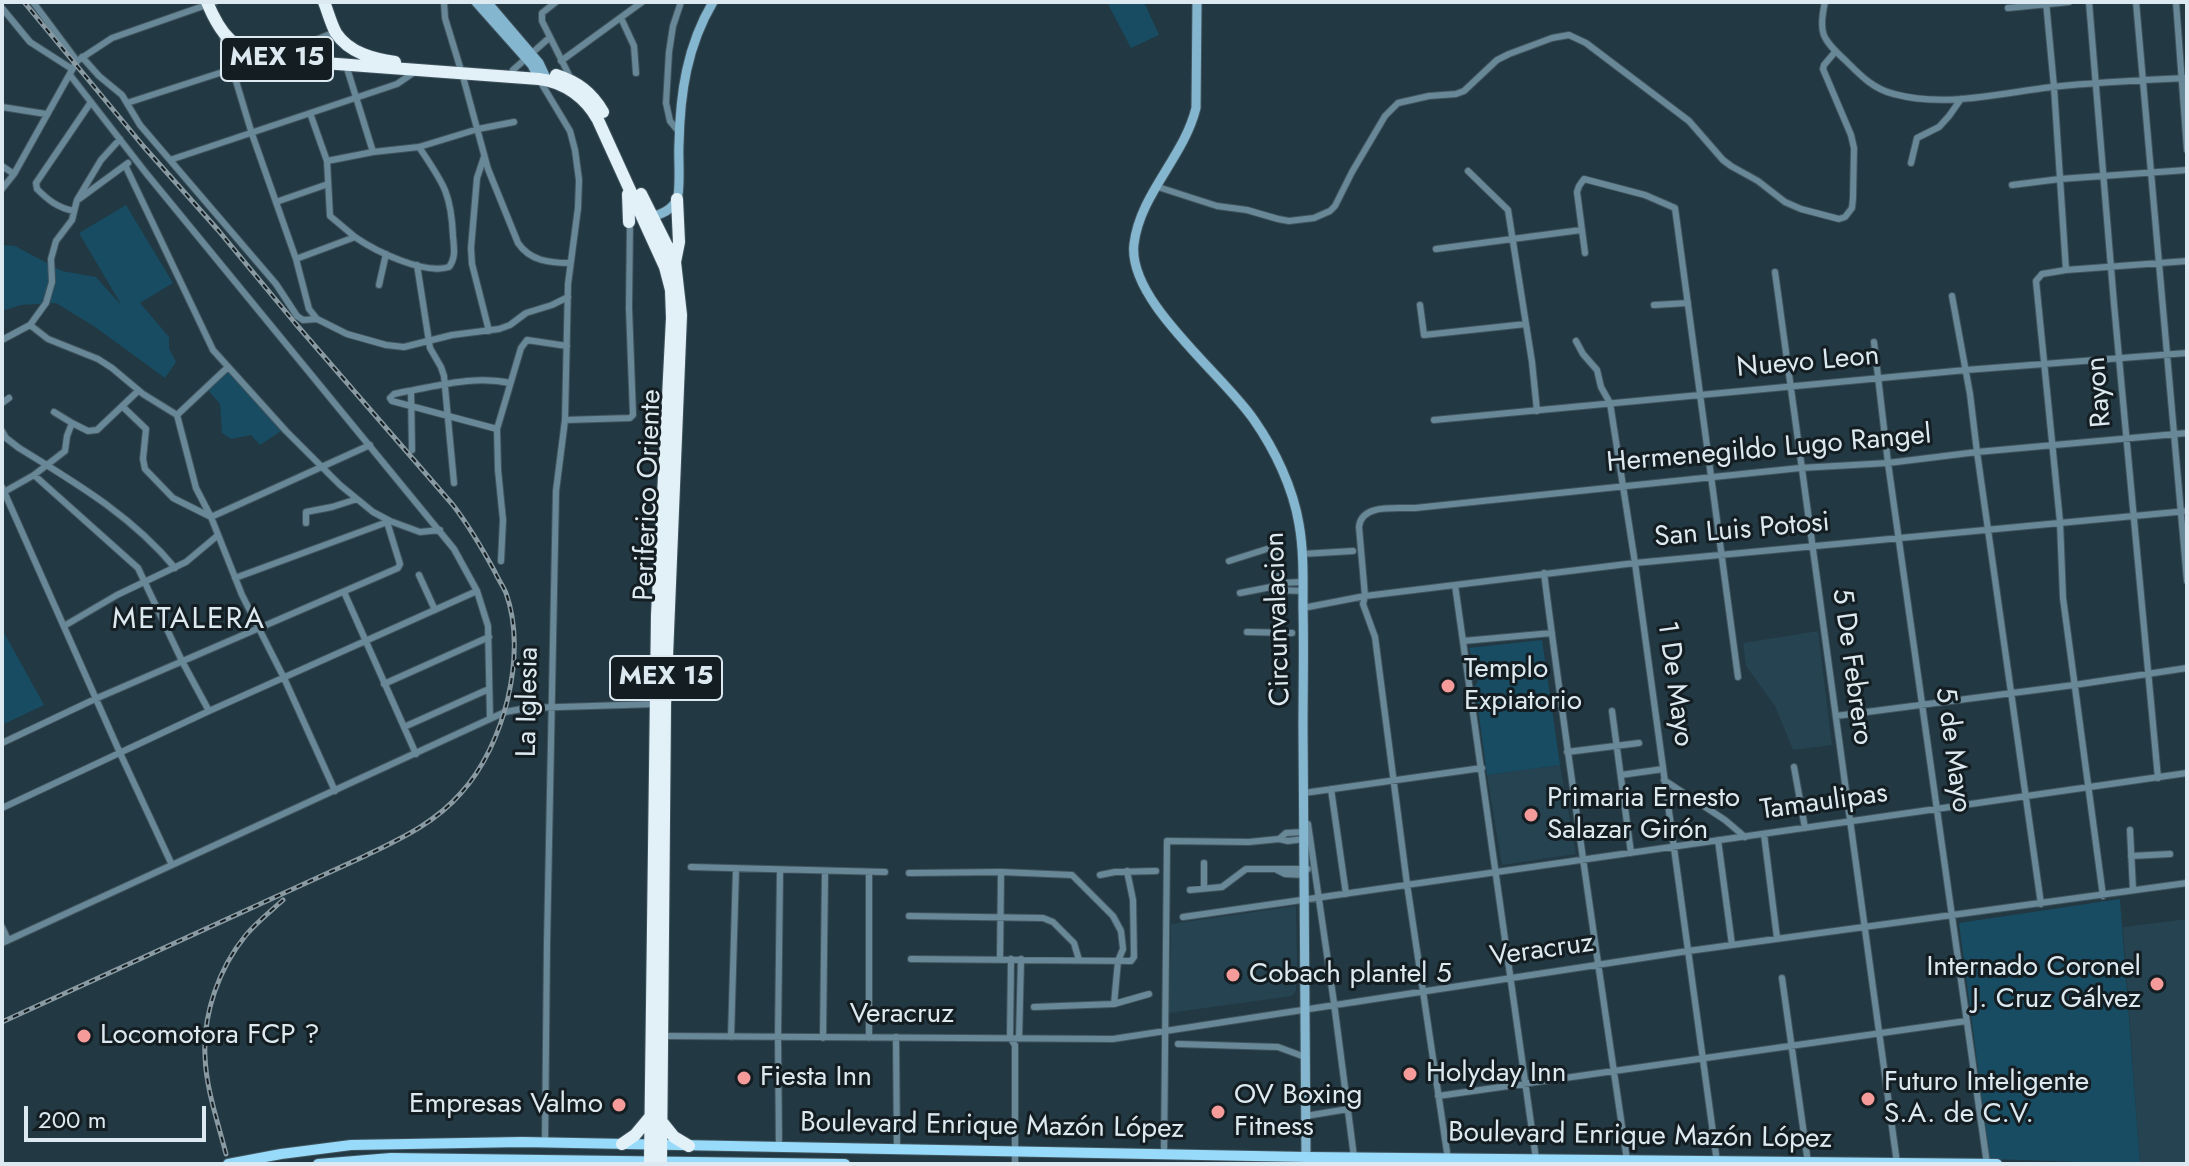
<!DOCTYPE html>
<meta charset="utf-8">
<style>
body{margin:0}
#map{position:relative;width:2189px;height:1166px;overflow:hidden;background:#223842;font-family:Jost,sans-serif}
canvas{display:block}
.frame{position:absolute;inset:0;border:4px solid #dce9f0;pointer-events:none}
.scale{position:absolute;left:24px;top:1106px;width:182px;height:36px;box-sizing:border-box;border:4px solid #dce9f0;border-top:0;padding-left:10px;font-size:24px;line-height:28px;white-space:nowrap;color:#dce9f0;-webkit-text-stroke:6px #141e22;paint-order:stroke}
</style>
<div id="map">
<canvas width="2189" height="1166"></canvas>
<div class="frame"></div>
<div class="scale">200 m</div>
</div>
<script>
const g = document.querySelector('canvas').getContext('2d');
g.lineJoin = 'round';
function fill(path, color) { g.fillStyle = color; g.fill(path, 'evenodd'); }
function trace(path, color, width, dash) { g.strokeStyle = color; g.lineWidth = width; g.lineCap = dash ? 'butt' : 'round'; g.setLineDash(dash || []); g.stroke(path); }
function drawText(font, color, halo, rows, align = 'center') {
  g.font = font + ' Jost,sans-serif'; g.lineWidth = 6; g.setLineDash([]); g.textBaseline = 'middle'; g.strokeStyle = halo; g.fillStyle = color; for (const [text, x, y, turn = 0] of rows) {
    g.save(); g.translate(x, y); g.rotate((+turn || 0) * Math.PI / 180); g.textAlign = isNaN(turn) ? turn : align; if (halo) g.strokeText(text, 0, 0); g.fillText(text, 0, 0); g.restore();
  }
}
fill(new Path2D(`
 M 1818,631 L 1832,745 L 1793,750 L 1775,706 L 1746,666 L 1743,643 Z
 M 1560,765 L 1576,854 L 1502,865 L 1487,775 Z
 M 1296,906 L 1297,959 L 1296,991 L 1292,996 L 1169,1013 L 1171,924 Z
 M 2187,919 L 2187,1164 L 2140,1164 L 2123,927 Z`), '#264351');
fill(new Path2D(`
 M 1113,2 L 1144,2 L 1159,35 L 1131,48 L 1108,4 Z
 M 126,205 L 173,283 L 140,303 L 169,337 L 169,348 L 176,362 L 165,378 L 95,327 L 56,303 L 21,305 L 2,311 L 2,245 L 15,246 L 62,271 L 96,277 L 122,306 L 79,233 Z
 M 227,370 L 281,431 L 260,445 L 251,435 L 231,439 L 222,433 L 220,404 L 207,389 Z
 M 2,629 L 44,705 L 2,725 Z
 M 1542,640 L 1560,765 L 1487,775 L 1475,686 L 1478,681 L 1474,656 L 1471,654 L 1469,648 Z
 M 2120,899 L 2140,1164 L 1990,1159 L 1959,923 Z`), '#184c62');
const street = new Path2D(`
 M 33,2 L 77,61
 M 444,2 L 445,18 L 460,67
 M 556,2 L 542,13 L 542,21 L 570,77
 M 1825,2 C 1818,33 1822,39 1845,60 C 1860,75 1873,89 1894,94 C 1945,108 2001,93 2052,87 C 2097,82 2142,80 2187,78
 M 2046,2 L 2054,87 L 2066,270
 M 2089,2 L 2114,304 L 2158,778
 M 2136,2 L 2187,581
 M 2176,2 L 2187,150
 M 2,8 L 30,42 L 72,69
 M 2008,8 L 2069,2
 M 621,18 L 634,46 L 636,73
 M 222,35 L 252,134 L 296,259 L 309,309 L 317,319 L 347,334 L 386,345 L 404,347 L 452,335 L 499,329 L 510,325 L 526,313 L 552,305 L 568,297
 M 277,56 L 335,32
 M 82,57 L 99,76 L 122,95 L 140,125 L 276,284 L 297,316 L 303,320 L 317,319
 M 561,61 L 642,2
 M 346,65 L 373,152
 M 513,70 L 549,38
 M 462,73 L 488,169 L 518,243 C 530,261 550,263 570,263
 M 70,75 L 146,173 L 454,549 L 477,591 L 488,626 L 490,719
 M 540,81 L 570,131 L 575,150 L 579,180 L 578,208 L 568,284 L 565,420 L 556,491 L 547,943 L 545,1142
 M 127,103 L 232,69
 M 2,107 L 46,114
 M 310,113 L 327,161 L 330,216 L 355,237
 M 679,132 L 670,121 L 666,103 L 669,52 L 673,26 L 681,2
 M 484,157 L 477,178 L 471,248 L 472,264 L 489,331
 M 170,160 L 397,84 L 416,71
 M 327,161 L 373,152 L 419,147 L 478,129 L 514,122
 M 1911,163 L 1917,138 L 1939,127 L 1949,116 L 1961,99
 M 125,165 L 213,350 L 286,431 L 340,485 L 373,512 L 390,521
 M 2,166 L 14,174
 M 1468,171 L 1508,210 L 1532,362 L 1537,411
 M 2012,185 L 2060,179 L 2187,170
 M 1158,187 L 1217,206 L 1247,210 L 1278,219 L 1289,221 L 1314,218 L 1330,211 L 1335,206 L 1352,172 L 1385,116 L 1398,103 L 1429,96 L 1456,94 L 1464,91 L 1497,60 L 1509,54 L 1552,38 L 1569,35 L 1586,43 L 1689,121 L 1723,160 L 1731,166 L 1758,181 L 1785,202 L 1801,209 L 1839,219 L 1845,217 L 1852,208 L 1853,198 L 1854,148 L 1851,135 L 1823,69 L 1824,65 L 1835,52
 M 2,189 L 14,174 L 77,61 L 112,38 L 215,2
 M 79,199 L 128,163
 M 276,202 L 328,184
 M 74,211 C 58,208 48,200 37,189 L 36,183 L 91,102
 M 1436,249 L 1581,230
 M 1585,253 L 1577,192 L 1579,186 L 1584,179 L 1645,195 L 1675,208 L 1738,677
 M 296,259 L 355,237 C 375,251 424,275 449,267 C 456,258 454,248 453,236 C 451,192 443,183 419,147
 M 417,265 L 430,348 L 441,367 L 444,376 L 454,483
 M 1775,272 L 1897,1163
 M 379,285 L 386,254
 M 1952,296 L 1970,394 L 1977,452 L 2041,904
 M 1420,305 L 1424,335 L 1526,324
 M 1654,305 L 1688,303
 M 30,325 L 48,339 L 98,359 L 112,368 L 143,394 L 177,415 L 196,488 L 211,517 L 242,595 L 284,678 L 335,791
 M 2,340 L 30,325 L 46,303 L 52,282 L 51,259 L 56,241 L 72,220 L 77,200 L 101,160 L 120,139
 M 1576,341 L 1583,354 L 1597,370 L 1601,387 L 1610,403 L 1635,563 L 1717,1162
 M 1874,342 L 1888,463 L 1987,1164
 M 411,391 L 412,450
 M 2,403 L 9,398
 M 122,406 L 146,429 L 143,459 L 145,469 L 173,498 L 211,517 L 370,445
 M 54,412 L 72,423
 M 177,415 L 228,367
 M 565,420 L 630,418 L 633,415 L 629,308 L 630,222
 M 1434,420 L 1966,370 L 2187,353
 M 497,429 L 392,401 L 390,398 L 394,394 L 403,392 C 438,386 474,375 510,383
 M 2,431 L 6,438 L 19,448 C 76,483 132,516 175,568
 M 34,475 L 138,568 L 182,661 L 209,711
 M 2,487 L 120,753 L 172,865
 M 4,492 L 34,475 L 65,451 L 67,436 L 72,423 L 88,431 L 97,430 L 138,391
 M 306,523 L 306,512 L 332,507 L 357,499
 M 1302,554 L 1353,551
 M 501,561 L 503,520 L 498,470 L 497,429 L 521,348 L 527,340 L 567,346
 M 1229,561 L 1270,548 L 1276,548 L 1278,554 L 1280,633
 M 1544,573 C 1569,769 1598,965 1627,1160
 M 419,575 L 435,610
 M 235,578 L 390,521 L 420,532 L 440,530
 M 1455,585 L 1536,1159
 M 1278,590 L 1303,591
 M 344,592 L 416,754
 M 1240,593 L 1271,587 L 1279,583 L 1303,582
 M 1303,608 L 1365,596 L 1635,563 L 2187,511
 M 64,626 L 117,595 L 186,562 L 217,536
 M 1247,632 L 1292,633
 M 1463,641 L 1552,633
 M 384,684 L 489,637
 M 1612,711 L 1631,853
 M 1836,716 L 2074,685 L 2187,668
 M 404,727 L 489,689
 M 2,743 L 95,699 L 398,568 L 400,564 L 387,522
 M 1567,752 L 1639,743
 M 1794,767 L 1805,828
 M 1621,775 L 1663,769
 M 1664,780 L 1725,820 L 1745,837
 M 1331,789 L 1346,894
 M 1304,793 L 1482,768
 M 2,808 L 209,711 L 477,591
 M 1308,824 L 1334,1003 L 1354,1157
 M 2130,830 L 2133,890
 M 1764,834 L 1777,938
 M 1279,839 L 1286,833 L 1304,832
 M 1718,840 L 1732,945
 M 2131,856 L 2170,854
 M 1204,863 L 1204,888
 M 691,867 L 885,872
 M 1277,870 L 1285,874 L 1304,875
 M 909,873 L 1001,872 L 1072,875 L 1113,916 L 1121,931 L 1123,949 L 1118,961 L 1114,1004
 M 1100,875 L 1115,872 L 1156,871
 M 1190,890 L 1222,887 L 1246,869 L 1308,869
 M 2103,896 L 2063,598 L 2060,522 L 2036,281 L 2042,274 L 2066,270 L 2187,261
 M 909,916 L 1043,918 L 1053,922 L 1074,943 L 1079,960
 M 1183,917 L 2187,773
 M 2,927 L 8,940
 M 2,943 L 505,712 L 527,708 L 657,704
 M 911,959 L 1131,961 L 1134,957 L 1133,900 L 1127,871
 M 1000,959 L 1001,872
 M 1011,959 L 1010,1038 L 1015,1045 L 1015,1164
 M 1782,978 L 1808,1163
 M 1034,1007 L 1114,1004 L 1149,994
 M 662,1036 L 1113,1039 L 1688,951 L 2187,883
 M 731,1037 L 736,869
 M 896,1037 L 897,1150
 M 823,1038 L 825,872
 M 869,1038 L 869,873
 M 1019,1039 L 1021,959
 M 1178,1044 L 1278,1047 L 1305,1057
 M 1438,1096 L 1966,1021
 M 1306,1116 L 1348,1109
 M 779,1147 L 778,1037 L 780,871
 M 1164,1154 L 1167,841 L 1249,842 L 1279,839 L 1288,841 L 1304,839
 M 1448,1159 L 1407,884 L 1375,637 L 1363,604 L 1365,596 L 1359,527 C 1361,503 1397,509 1415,508 L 1800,468 L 1888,463 L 1977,452 L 2187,433`);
const secondary = new Path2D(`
 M 476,2 L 532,65 L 539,79
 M 487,2 L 539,63 L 547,80
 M 1197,2 L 1196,108 C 1184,157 1140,194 1134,244 C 1127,301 1223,374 1254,420 C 1275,450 1293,488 1299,524 C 1304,552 1303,581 1303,608 C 1304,649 1303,689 1303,729 C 1305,872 1306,1015 1306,1157
 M 646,218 C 657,216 672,211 677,199 C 681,190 678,156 679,144 C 680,93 687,46 713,2`);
const primary = new Path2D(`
 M 228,1164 L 281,1154 L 351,1145 L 522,1142 L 1306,1157 L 1997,1164
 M 318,1164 L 391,1158 L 845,1164`);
const highway = new Path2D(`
 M 207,2 C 221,36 233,49 270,59 L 539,79 C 565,82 586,98 598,120 L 665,267 L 671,290 L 672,318 L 657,615 L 650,1161
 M 324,2 C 328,12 331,24 336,33 C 349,53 374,59 395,62
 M 556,75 C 578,82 592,93 603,112
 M 628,194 L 629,222
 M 641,194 L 675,262 L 681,315 L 665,705 L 661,1161
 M 675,262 L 679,242 L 677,199
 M 662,1122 L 674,1137 L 689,1146
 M 622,1144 L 635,1135 L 650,1117`);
trace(street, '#40545e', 8);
trace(secondary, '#40545e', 11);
trace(primary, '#40545e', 12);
trace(highway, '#40545e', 14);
trace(street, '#688797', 6);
trace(secondary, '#84b6cf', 9);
trace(primary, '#98dafa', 10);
trace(highway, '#e2f1f8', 12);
const rail = new Path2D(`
 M 2,1022 L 365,856 C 400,839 435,823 461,793 C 504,746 528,654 506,593 C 503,586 498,579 495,572 C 482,548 469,526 453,505 L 295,323 L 218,230 L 144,147 L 24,2
 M 226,1154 C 218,1122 206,1089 205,1056 C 203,1013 219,968 246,935 C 257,922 271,911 283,900`);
trace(rail, '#899aa2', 5);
trace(rail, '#141e22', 2, [6]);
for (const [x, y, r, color] of [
 [1448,686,8,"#f59b9a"],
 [1531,815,8,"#f59b9a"],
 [1233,975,8,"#f59b9a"],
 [2157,984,8,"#f59b9a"],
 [84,1036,8,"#f59b9a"],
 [1410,1074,8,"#f59b9a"],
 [744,1078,8,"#f59b9a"],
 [1868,1099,8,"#f59b9a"],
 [619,1105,8,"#f59b9a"],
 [1218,1112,8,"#f59b9a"]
]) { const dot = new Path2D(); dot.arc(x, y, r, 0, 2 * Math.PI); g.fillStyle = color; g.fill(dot); trace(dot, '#141e22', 3); }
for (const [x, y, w] of [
 [277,59,112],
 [666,678,112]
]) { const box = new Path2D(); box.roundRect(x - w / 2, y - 22, w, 44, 6); g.fillStyle = '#141e22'; g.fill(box); trace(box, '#dce9f0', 2); }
drawText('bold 26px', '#dce9f0', null, [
 ["MEX 15",277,59],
 ["MEX 15",666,678]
]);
drawText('28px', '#dce9f0', '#141e22', [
 ["Nuevo Leon",1808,363,-5],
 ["Rayon",2100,392,-95],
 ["Hermenegildo Lugo Rangel",1769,450,-5],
 ["Periferico Oriente",649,495,-88],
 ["San Luis Potosi",1742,531,-5],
 ["Circunvalacion",1279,619,-92],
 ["5 De Febrero",1851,667,82],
 ["1 De Mayo",1674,684,82],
 ["La Iglesia",529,702,-89],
 ["5 de Mayo",1952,750,82],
 ["Tamaulipas",1824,803,-8],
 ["Veracruz",1542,951,-8],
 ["Veracruz",902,1015],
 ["Boulevard Enrique Mazón López",992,1127,1],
 ["Boulevard Enrique Mazón López",1640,1137,1]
]);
drawText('28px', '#dce9f0', '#141e22', [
 ["Templo",1464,670],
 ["Expiatorio",1464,702],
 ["Primaria Ernesto",1547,799],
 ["Salazar Girón",1547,831],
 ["Internado Coronel",2141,968,"right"],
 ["J. Cruz Gálvez",2141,1000,"right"],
 ["Cobach plantel 5",1249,975],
 ["Locomotora FCP ?",100,1036],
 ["Holyday Inn",1426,1074],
 ["Fiesta Inn",760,1078],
 ["Futuro Inteligente",1884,1083],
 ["S.A. de C.V.",1884,1115],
 ["OV Boxing",1234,1096],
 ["Fitness",1234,1128],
 ["Empresas Valmo",603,1105,"right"]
], 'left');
g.letterSpacing = '2px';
drawText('30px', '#dce9f0', '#141e22', [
 ["METALERA",189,621]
]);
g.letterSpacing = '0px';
</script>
